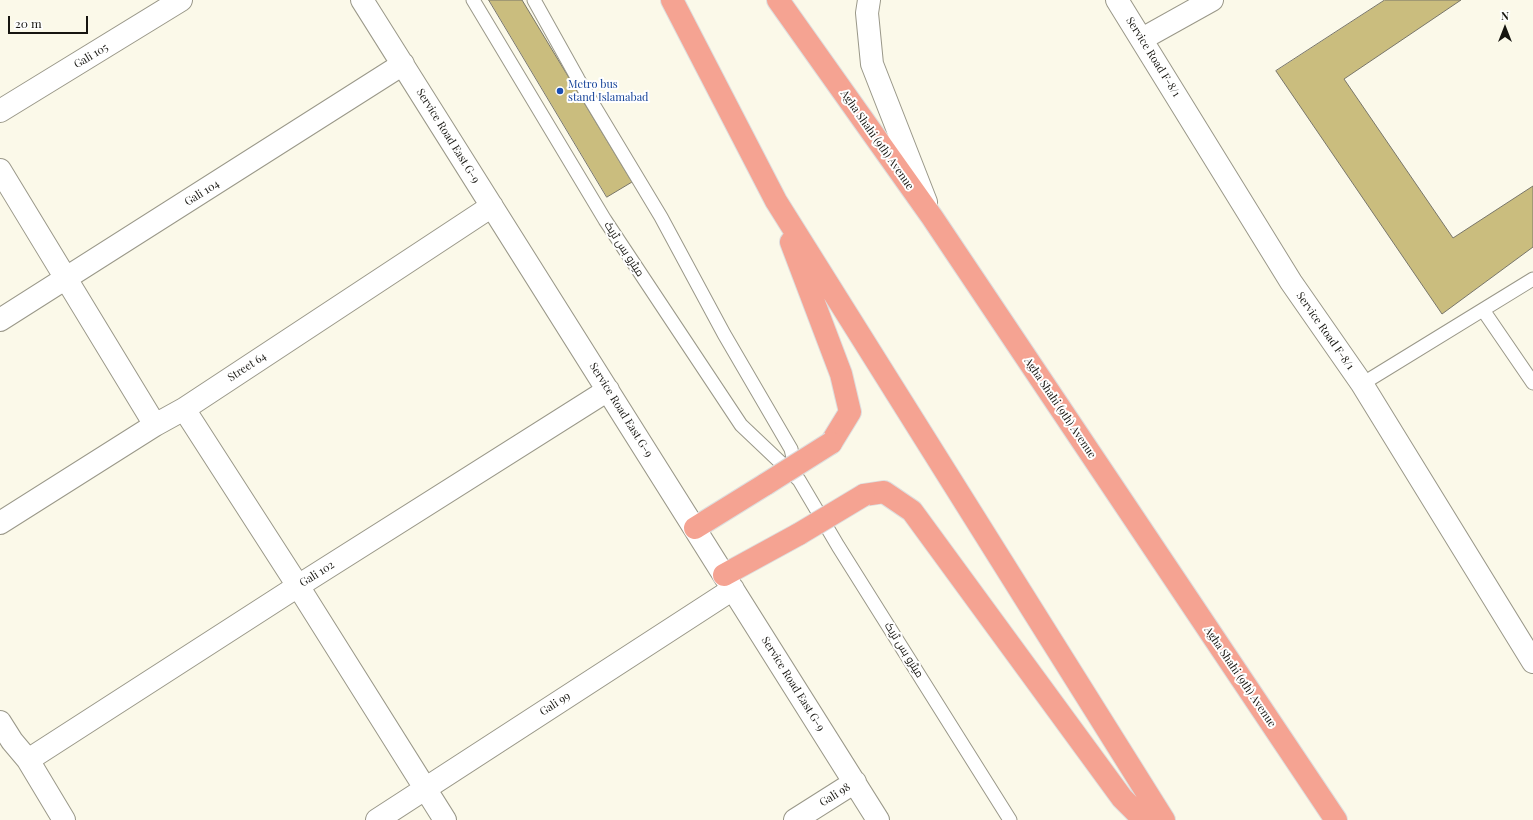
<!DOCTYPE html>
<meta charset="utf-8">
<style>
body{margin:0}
#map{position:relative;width:1533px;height:820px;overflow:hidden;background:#fbf9e9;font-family:"Playfair Display",serif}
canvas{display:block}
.north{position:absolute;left:1485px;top:8px;width:40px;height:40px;-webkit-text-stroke:3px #fff;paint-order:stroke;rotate:0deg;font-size:11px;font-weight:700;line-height:16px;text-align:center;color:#161510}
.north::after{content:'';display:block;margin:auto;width:14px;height:18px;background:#161510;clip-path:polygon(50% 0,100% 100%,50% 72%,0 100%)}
.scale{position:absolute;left:8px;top:16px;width:80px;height:18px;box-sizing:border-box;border:2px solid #161510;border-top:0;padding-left:5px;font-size:12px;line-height:14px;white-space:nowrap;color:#161510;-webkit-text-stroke:3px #fff;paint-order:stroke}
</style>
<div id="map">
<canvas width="1533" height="820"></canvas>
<div class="north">N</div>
<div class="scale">20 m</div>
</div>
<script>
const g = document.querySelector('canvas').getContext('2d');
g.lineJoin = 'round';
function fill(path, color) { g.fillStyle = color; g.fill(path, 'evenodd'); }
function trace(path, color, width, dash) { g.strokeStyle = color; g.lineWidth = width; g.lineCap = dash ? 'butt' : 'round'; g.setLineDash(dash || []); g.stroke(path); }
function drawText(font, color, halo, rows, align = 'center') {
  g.font = font + ' "Playfair Display",Cairo,serif'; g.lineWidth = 4; g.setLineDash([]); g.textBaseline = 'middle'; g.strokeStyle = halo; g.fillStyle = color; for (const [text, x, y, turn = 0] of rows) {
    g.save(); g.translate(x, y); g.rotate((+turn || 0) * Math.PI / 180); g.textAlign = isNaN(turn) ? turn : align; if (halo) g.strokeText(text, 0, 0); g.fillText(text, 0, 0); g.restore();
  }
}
const building = new Path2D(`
 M 489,0 L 522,0 L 632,182 L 607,197 Z
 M 1385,0 L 1461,0 L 1344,79 L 1453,238 L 1533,186 L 1533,247 L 1442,314 L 1276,71 Z`);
fill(building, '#cabd7e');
trace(building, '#797669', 1);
const lane = new Path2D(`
 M 473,0 L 605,220 L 741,425 L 799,480 L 838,546 L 1010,820
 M 534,0 L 578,79 L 661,217 L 724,334 L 791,449 L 796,470
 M 1483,310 L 1533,383
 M 1362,384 L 1533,279`);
const street = new Path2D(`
 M 362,0 L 878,820
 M 869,0 L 867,13 L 872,64 L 926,202
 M 1117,0 L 1291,282 L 1362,384 L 1533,662
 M 1142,39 L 1212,0
 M 0,111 L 181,0
 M 0,170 L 155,425
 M 0,320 L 403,64
 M 184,409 L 298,586 L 445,820
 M 0,523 L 155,425 L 184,409 L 492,206
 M 0,722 L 12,741 L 28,760 L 64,820
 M 28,760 L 298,586 L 608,390
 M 377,820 L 733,589
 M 795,820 L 855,782`);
const primary = new Path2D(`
 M 672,0 L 776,201 L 1164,820
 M 778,0 L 932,217 L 1336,820
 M 791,242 L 841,374 L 850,412 L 831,443
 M 864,495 L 884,492 L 912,511 L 1122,798 L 1144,820
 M 695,528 L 766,484
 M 724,575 L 799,534`);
trace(lane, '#9a9889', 15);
trace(street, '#9a9889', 24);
trace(primary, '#dedede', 24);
trace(lane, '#fff', 13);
trace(street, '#fff', 22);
trace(primary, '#f5a392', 22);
const primaryBridge = new Path2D(`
 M 766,484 L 831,443
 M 799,534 L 864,495`);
trace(primaryBridge, '#dedede', 24, []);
trace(primaryBridge, '#f5a392', 22);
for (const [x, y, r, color] of [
 [560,91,4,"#1a4fb4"]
]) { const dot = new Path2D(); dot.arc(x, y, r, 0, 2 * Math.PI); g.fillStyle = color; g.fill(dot); trace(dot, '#fff', 1.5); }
drawText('11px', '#161510', '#fff', [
 ["Gali 105",91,56,-31],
 ["Service Road F-8/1",1153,57,58],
 ["Service Road East G-9",448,136,58],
 ["Agha Shahi (9th) Avenue",877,140,55],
 ["Gali 104",202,193,-32],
 ["میٹرو بس ٹریک",624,249,57],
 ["Service Road F-8/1",1325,331,55],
 ["Street 64",247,367,-33],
 ["Agha Shahi (9th) Avenue",1060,408,56],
 ["Service Road East G-9",621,410,58],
 ["Gali 102",317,574,-32],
 ["میٹرو بس ٹریک",904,650,58],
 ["Agha Shahi (9th) Avenue",1240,677,56],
 ["Service Road East G-9",793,684,58],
 ["Gali 99",555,704,-33],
 ["Gali 98",835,795,-32]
]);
drawText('11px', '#164399', '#fff', [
 ["Metro bus",568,85],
 ["stand Islamabad",568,98]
], 'left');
</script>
